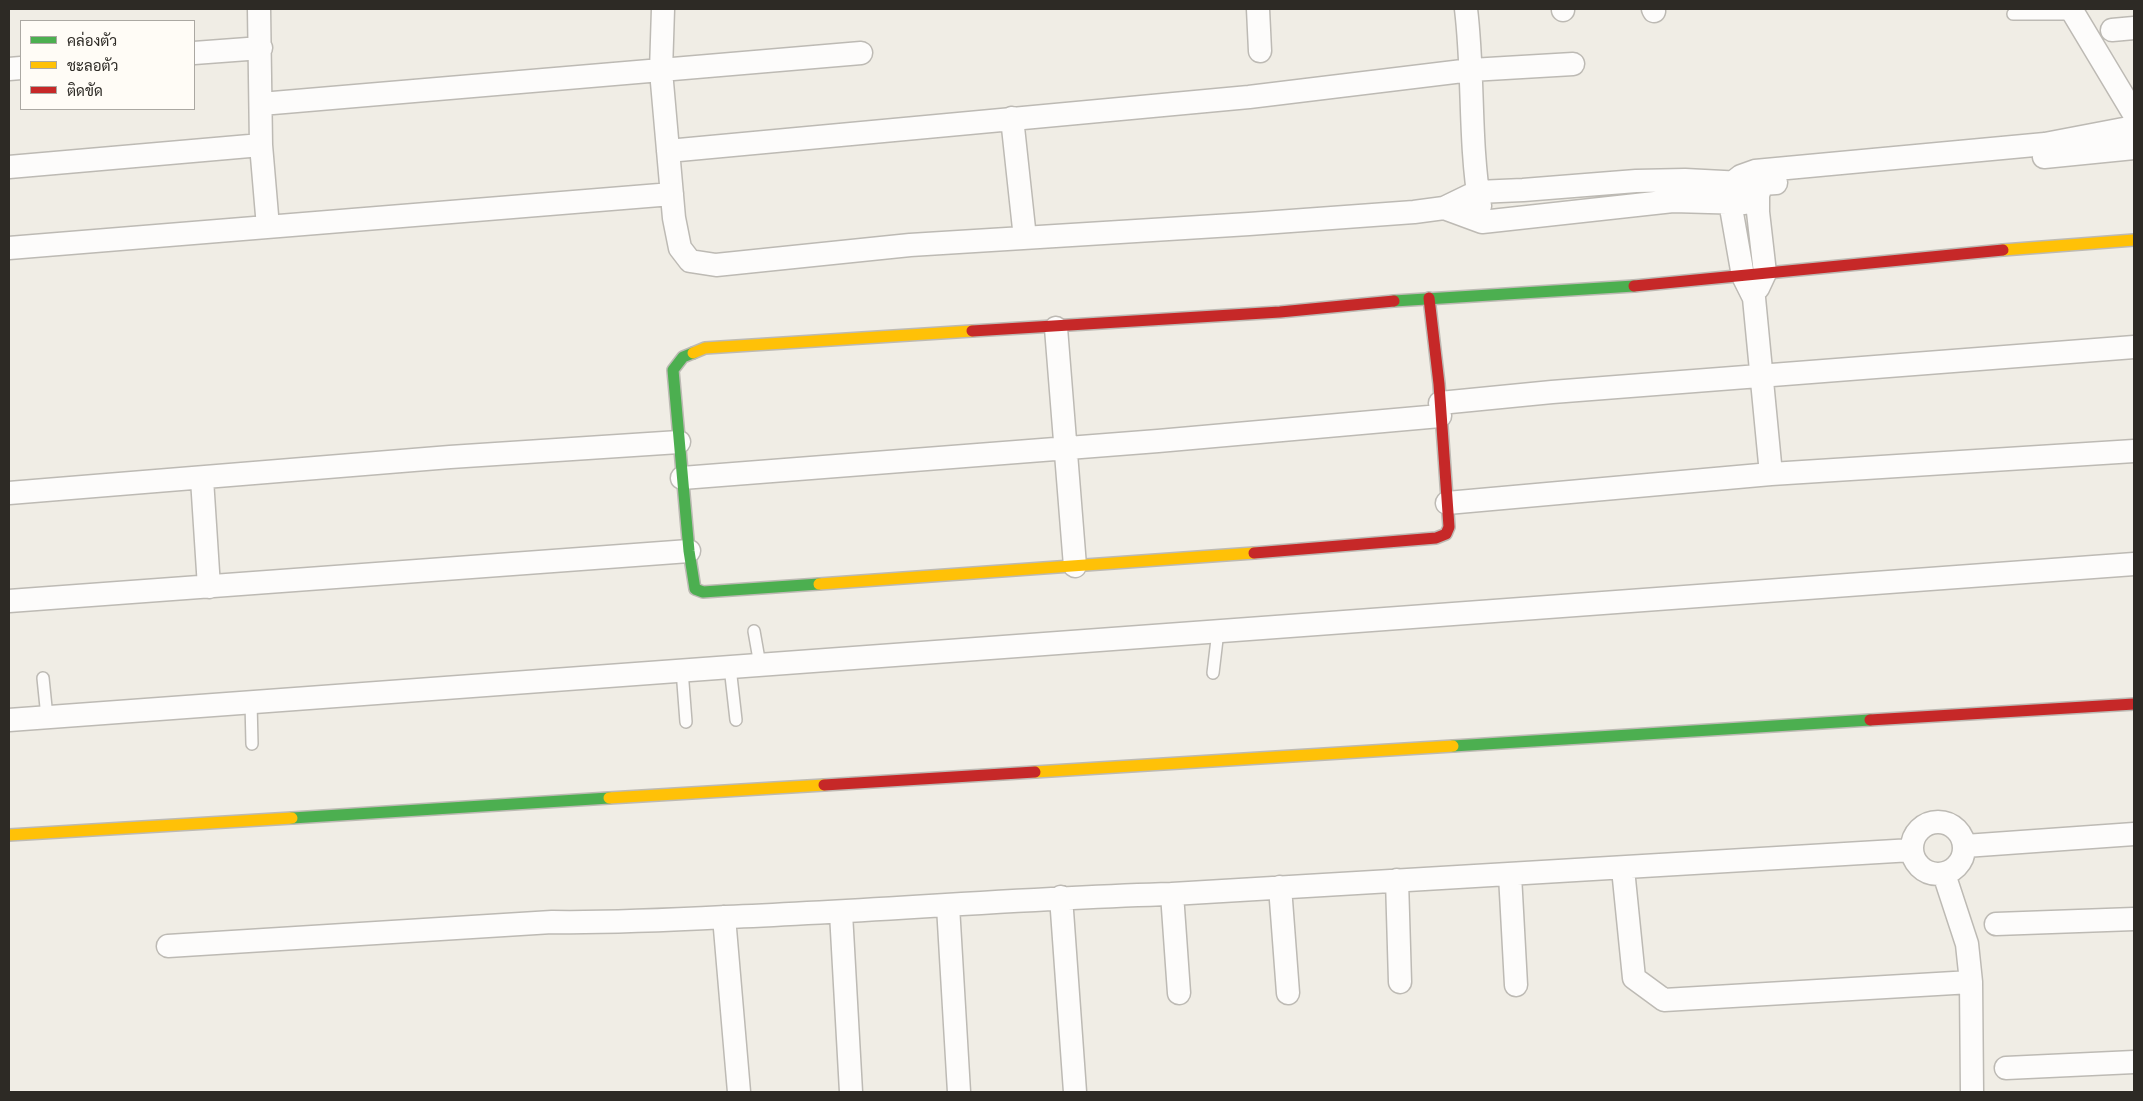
<!DOCTYPE html>
<meta charset="utf-8">
<style>
body{margin:0}
#map{position:relative;width:2143px;height:1101px;overflow:hidden;background:#f0ede5;font-family:"Golos Text",Sarabun,sans-serif}
canvas{display:block}
.frame{position:absolute;inset:0;border:10px solid #2d2a25;pointer-events:none}
.legend{position:absolute;left:20px;top:20px;width:175px;height:90px;box-sizing:border-box;background:#fffcf6;border:1px solid #aba8a2;margin:0;padding:6px 9px;list-style:none;font-size:15px;color:#2d2a25}
.legend li{display:flex;align-items:center;gap:10px;height:25px}
.legend b{width:25px;border:1px solid #aba8a2}
</style>
<div id="map">
<canvas width="2143" height="1101"></canvas>
<div class="frame"></div>
<ul class="legend">
<li><b style="height:6px;background:#4caf50"></b>คล่องตัว</li>
<li><b style="height:6px;background:#ffc107"></b>ชะลอตัว</li>
<li><b style="height:6px;background:#c62828"></b>ติดขัด</li>
</ul>
</div>
<script>
const g = document.querySelector('canvas').getContext('2d');
g.lineJoin = 'round';
function trace(path, color, width, dash) { g.strokeStyle = color; g.lineWidth = width; g.lineCap = dash ? 'butt' : 'round'; g.setLineDash(dash || []); g.stroke(path); }
const lane = new Path2D(`
 M 2013,14 L 2074,14
 M 754,631 L 760,665
 M 730,667 L 736,720
 M 682,670 L 686,722
 M 1213,673 L 1218,631
 M 43,678 L 47,717
 M 251,702 L 252,744`);
const street = new Path2D(`
 M 259,9 L 261,145 L 268,227
 M 663,9 L 661,71 L 674,218 L 680,248 L 690,261 L 716,265 L 910,245 L 1249,224 L 1414,212 L 1444,208 L 1477,192 L 1523,190 L 1636,181 L 1685,180 L 1762,184
 M 1258,9 L 1260,51
 M 1466,9 C 1474,74 1469,141 1480,206
 M 1563,9 L 1563,10
 M 1653,9 L 1654,11
 M 2071,9 L 2134,114
 M 2112,30 L 2134,28
 M 194,53 L 261,48
 M 9,69 L 21,68
 M 261,104 L 861,53
 M 1012,118 L 1025,238
 M 668,151 L 1249,97 L 1471,70 L 1573,64
 M 2044,157 L 2134,148
 M 9,167 L 261,145
 M 1444,208 L 1482,222 L 1673,201 L 1745,203
 M 9,248 L 672,194
 M 1758,288 L 1765,273 L 1758,212 L 1758,195 L 1762,184 L 1776,183
 M 1056,328 L 1075,566
 M 1440,403 L 1552,392 L 2134,347
 M 1771,474 L 1754,298 L 1743,276 L 1730,202 L 1732,183 L 1741,176 L 1755,171 L 2045,144 L 2134,127
 M 682,478 L 1158,441 L 1440,416
 M 202,479 L 209,587
 M 9,493 L 450,457 L 679,442
 M 1447,503 L 1771,474 L 2134,451
 M 9,601 L 689,551
 M 9,720 L 2134,564
 M1912 848a26 26 0 1 1 52 0a26 26 0 1 1-52 0Z
 M 1965,846 L 2134,834
 M 1623,869 L 1634,978 L 1664,1000 L 1971,982
 M 1944,874 L 1967,944 L 1971,982 L 1972,1092
 M 1510,875 L 1516,985
 M 1397,880 L 1400,982
 M 1280,887 L 1288,993
 M 1172,894 L 1179,993
 M 1061,897 L 1075,1092
 M 948,906 L 959,1092
 M 841,913 L 851,1092
 M 724,917 L 739,1092
 M 1996,924 L 2134,919
 M 168,946 L 552,922 C 610,923 668,920 726,917 C 875,911 1023,898 1172,894 L 1912,850
 M 2006,1068 L 2134,1062`);
const fast = new Path2D(`
 M 1394,301 L 1634,286
 M 693,353 L 683,357 L 673,370 L 689,551 L 695,589 L 703,592 L 819,584
 M 1453,746 L 1870,720
 M 292,818 L 609,798`);
const slow = new Path2D(`
 M 2003,250 L 2134,240
 M 693,353 L 705,348 L 972,331
 M 819,584 L 1254,553
 M 1035,772 L 1453,746
 M 609,798 L 824,785
 M 9,835 L 292,818`);
const jam = new Path2D(`
 M 1634,286 L 2003,250
 M 972,331 L 1280,312 L 1394,301
 M 1254,553 L 1436,538 L 1446,534 L 1449,527 L 1439,384 L 1429,298
 M 1870,720 L 2134,704
 M 824,785 L 1035,772`);
trace(lane, '#bdbab4', 14);
trace(street, '#bdbab4', 25);
trace(fast, '#bdbab4', 14);
trace(slow, '#bdbab4', 14);
trace(jam, '#bdbab4', 14);
trace(lane, '#fdfcfb', 11);
trace(street, '#fdfcfb', 22);
trace(fast, '#4caf50', 11);
trace(slow, '#ffc107', 11);
trace(jam, '#c62828', 11);
</script>
